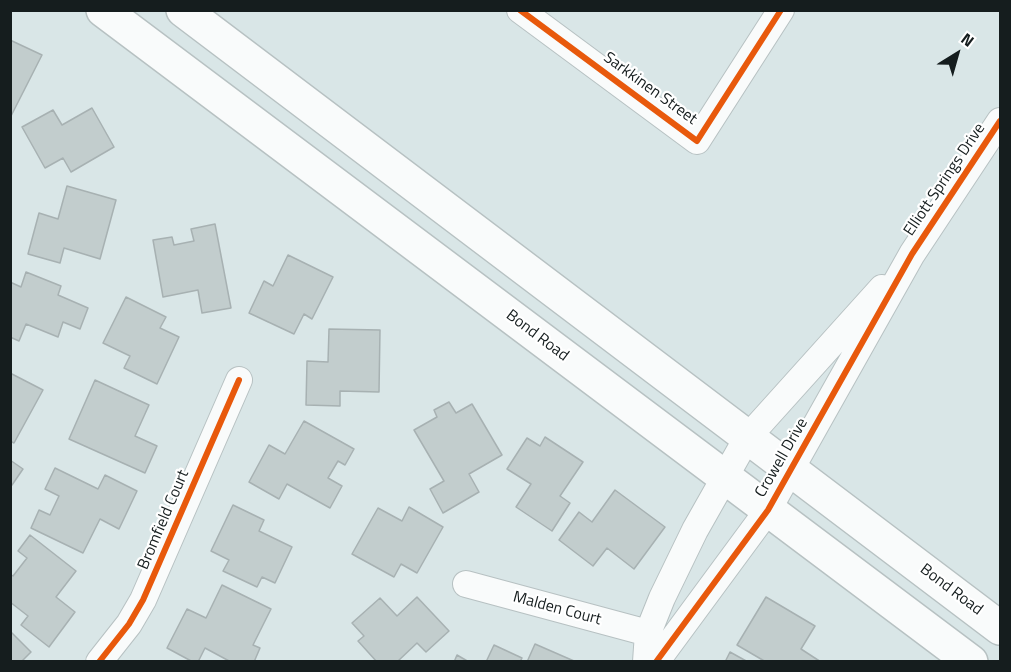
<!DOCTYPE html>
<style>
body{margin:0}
#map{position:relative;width:1011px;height:672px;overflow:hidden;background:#d9e6e7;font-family:"Titillium Web",sans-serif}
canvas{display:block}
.frame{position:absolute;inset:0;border:12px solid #151d1e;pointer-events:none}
.north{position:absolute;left:927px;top:24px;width:60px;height:60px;-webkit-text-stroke:4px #fff;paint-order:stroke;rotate:37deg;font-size:16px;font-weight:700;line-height:24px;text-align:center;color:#151d1e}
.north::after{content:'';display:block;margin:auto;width:21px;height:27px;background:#151d1e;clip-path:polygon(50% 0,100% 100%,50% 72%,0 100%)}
</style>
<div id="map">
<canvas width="1011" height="672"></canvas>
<div class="frame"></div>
<div class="north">N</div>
</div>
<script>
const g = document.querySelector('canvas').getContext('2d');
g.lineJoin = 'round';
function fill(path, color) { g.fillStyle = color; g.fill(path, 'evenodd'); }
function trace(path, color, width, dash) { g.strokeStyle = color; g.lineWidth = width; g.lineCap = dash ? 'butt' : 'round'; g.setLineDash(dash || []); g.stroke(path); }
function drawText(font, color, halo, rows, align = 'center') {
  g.font = font + ' "Titillium Web",sans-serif'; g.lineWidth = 4.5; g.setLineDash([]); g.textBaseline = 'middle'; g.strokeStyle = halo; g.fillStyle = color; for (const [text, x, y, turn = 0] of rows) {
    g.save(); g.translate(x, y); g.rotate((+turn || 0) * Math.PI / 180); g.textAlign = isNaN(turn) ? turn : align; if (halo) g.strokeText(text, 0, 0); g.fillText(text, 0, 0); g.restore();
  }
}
const building = new Path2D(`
 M 10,40 L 42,55 L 10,118 Z
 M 92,108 L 114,147 L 71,172 L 63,158 L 45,168 L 22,127 L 53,110 L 62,125 Z
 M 67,186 L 116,200 L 100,259 L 64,248 L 60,263 L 28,254 L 39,213 L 58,219 Z
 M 215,224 L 231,308 L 202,313 L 198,290 L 163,297 L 153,240 L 172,237 L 174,245 L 194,241 L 191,229 Z
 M 288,255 L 333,277 L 312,319 L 304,314 L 294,334 L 249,313 L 264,281 L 273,286 Z
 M 26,272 L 61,286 L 58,295 L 88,308 L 80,329 L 63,322 L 58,337 L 26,324 L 19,341 L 10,337 L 10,282 L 21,287 Z
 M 126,297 L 166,317 L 160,328 L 179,337 L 157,384 L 124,368 L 130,356 L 103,343 Z
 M 329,329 L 380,330 L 379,392 L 340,391 L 340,406 L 306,405 L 307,361 L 328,362 Z
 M 10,373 L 43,390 L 14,443 L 10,441 Z
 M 95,380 L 149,405 L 135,436 L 157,446 L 145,473 L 69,439 Z
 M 449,402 L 456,413 L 472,404 L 502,455 L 469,474 L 479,492 L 443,513 L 430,489 L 444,481 L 414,430 L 437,417 L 434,410 Z
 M 304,421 L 354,449 L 345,465 L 338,461 L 328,478 L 342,486 L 330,508 L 287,484 L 279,499 L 249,482 L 269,445 L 285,454 Z
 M 545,437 L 583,462 L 560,496 L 570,503 L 552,531 L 516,507 L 531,484 L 507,469 L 527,438 L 540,446 Z
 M 10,460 L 23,469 L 12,485 L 10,484 Z
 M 55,468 L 98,489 L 105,475 L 137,491 L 119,529 L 100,519 L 83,553 L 31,528 L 39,510 L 50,515 L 59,496 L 45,489 Z
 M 615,490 L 665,527 L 634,569 L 607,548 L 593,566 L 559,540 L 579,512 L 592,522 Z
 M 233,505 L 264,520 L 259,531 L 292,547 L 275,583 L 262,577 L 257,587 L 223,571 L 229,560 L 211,551 Z
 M 409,507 L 443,527 L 417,573 L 401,564 L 394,577 L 352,554 L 378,508 L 402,521 Z
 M 30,535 L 76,571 L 56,597 L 75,612 L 49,647 L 21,625 L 28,616 L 10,602 L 10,574 L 13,576 L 27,558 L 18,551 Z
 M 222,585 L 271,609 L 253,645 L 260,648 L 254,662 L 231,662 L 205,648 L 198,662 L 193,662 L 167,648 L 187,609 L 206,618 Z
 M 417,597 L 449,631 L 426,652 L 417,643 L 397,662 L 377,662 L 358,641 L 364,636 L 352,623 L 380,598 L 397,616 Z
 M 766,597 L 815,626 L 801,649 L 821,662 L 766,662 L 737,645 Z
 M 10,631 L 31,652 L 21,662 L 10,662 Z
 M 535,644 L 574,661 L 574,662 L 527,662 Z
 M 494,645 L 522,658 L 520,662 L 486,662 Z
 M 730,652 L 748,662 L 725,662 Z
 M 457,655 L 469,662 L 454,662 Z`);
fill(building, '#c2cdcd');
trace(building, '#a7b1b2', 1.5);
const minor = new Path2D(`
 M 520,10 L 697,141 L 781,10
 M 466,584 L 648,633
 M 99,662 L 129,624 L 143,600 L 239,380
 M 646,662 L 648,633 L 662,598 L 695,530 L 747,438 L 882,288
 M 656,662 L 768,510 L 912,254 L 1000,121`);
const primary = new Path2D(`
 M 103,10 L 971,662
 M 183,10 L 1000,628`);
trace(minor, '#b7c1c2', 28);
trace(primary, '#b7c1c2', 36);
trace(minor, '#f9fbfb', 26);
trace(primary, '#f9fbfb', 33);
trace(new Path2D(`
 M 520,10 L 697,141 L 781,10
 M 99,662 L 129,624 L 143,600 L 239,380
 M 656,662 L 768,510 L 912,254 L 1000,121`), '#e8590c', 6);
drawText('16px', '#151d1e', '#fff', [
 ["Sarkkinen Street",650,89,36],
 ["Elliott Springs Drive",945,180,-56],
 ["Bond Road",537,336,37],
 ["Crowell Drive",782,458,-60],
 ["Bromfield Court",164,520,-67],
 ["Bond Road",951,590,37],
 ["Malden Court",557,609,15]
]);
</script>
